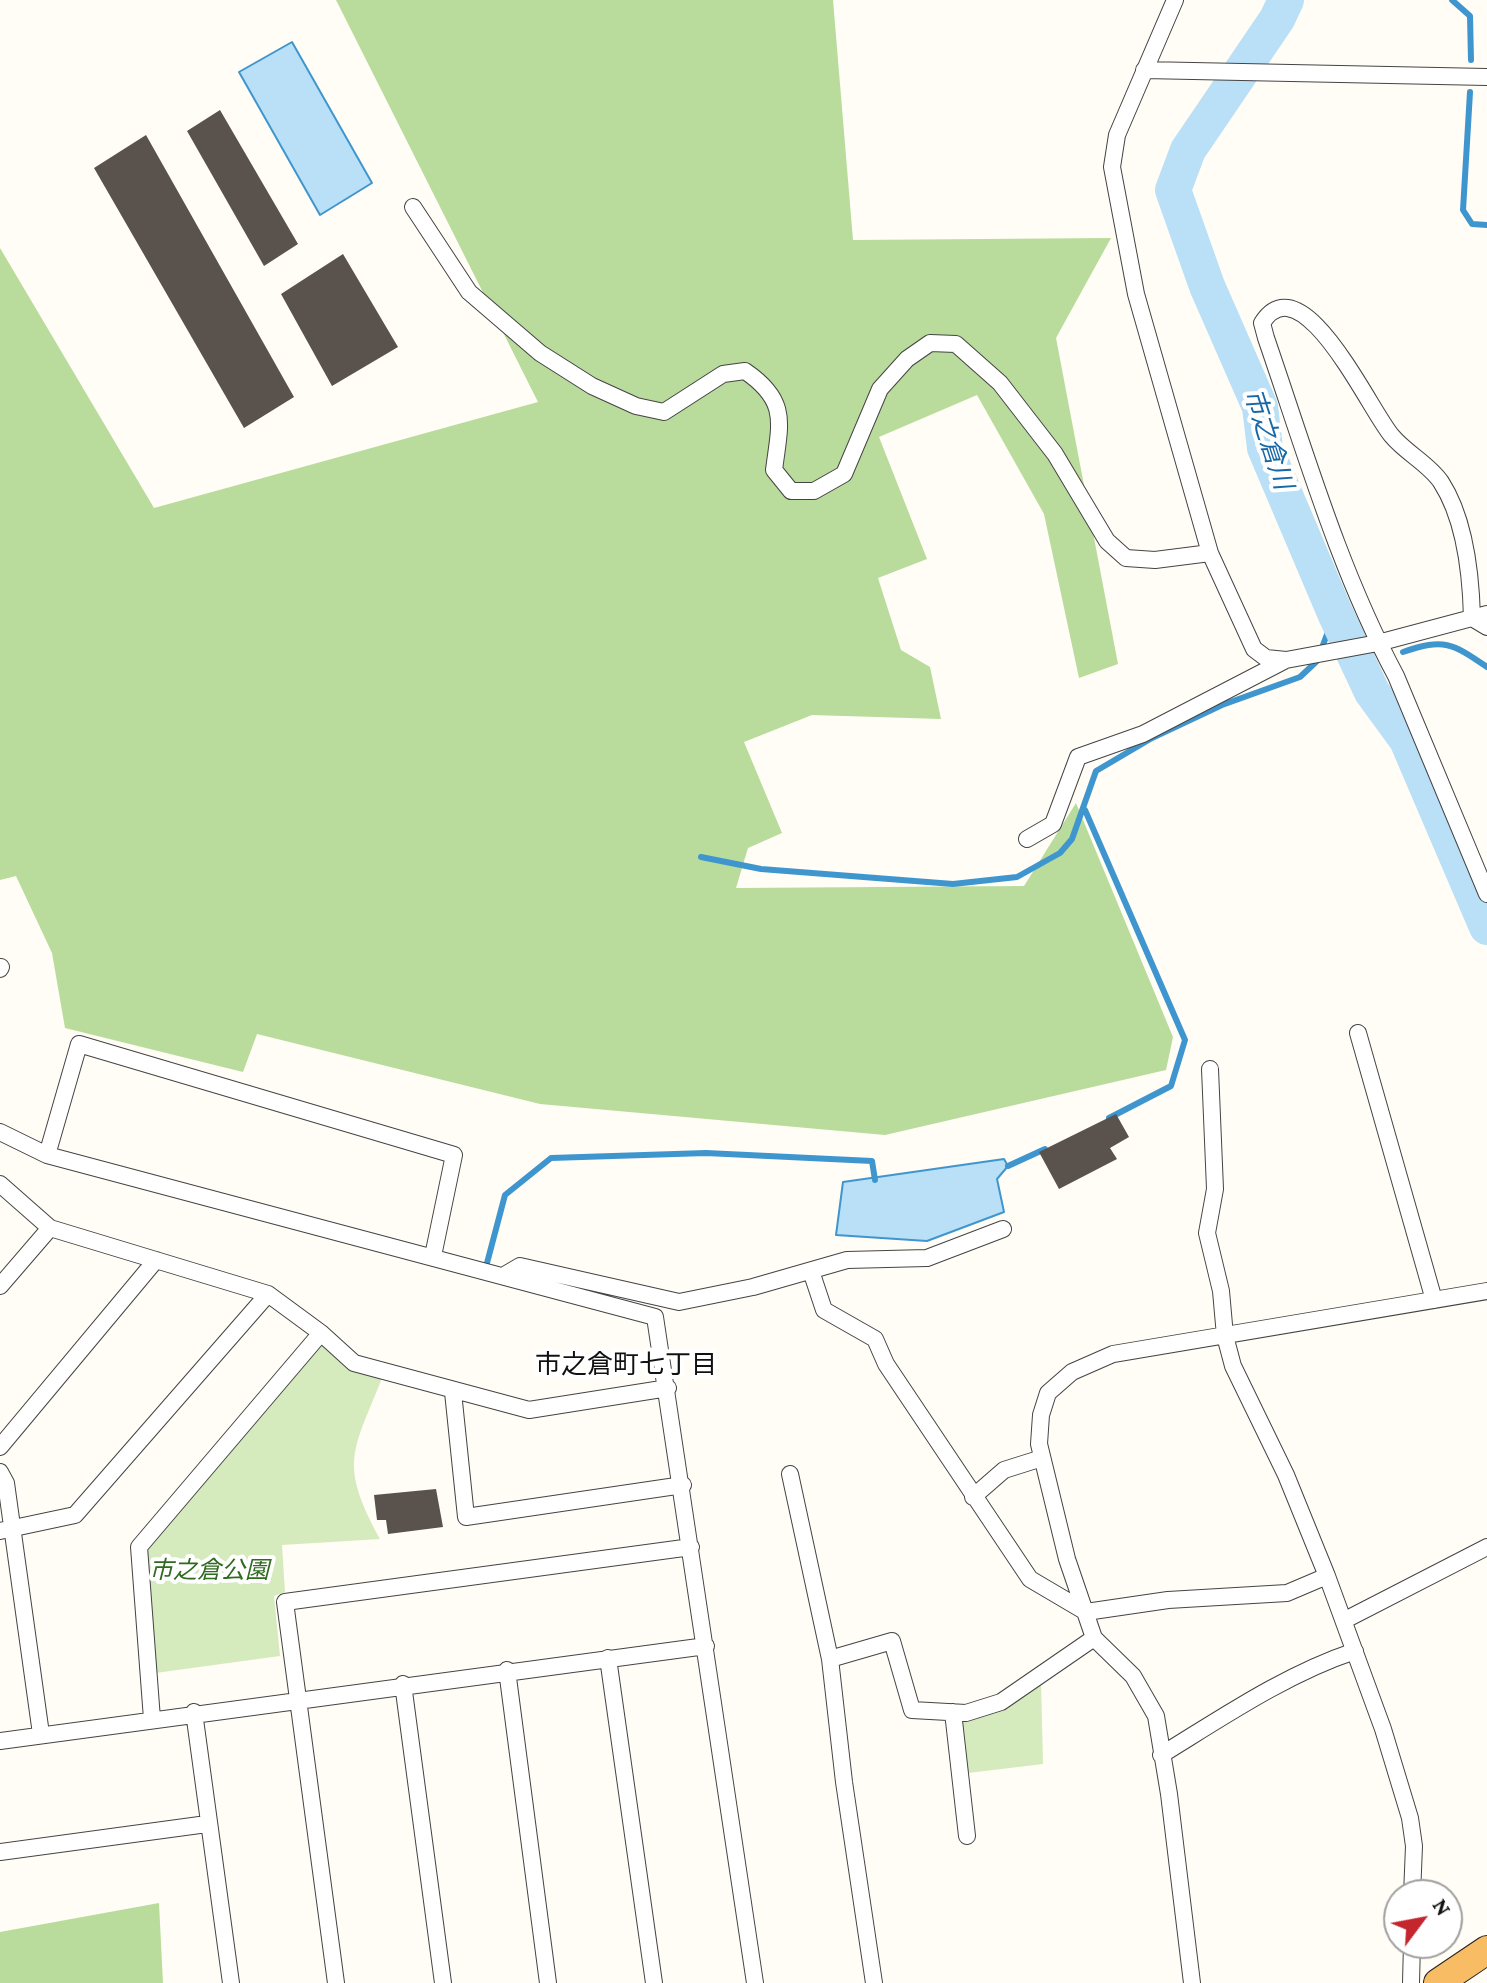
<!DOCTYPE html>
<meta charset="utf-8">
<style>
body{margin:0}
#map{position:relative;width:1487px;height:1983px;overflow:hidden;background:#fffdf5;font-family:"Crimson Pro",serif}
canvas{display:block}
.north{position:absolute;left:1383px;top:1879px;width:80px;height:80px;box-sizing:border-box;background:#fff;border:2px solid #a0a0a0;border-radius:50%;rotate:58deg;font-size:22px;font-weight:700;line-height:32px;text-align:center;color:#111}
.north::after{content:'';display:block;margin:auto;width:28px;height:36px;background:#c4262e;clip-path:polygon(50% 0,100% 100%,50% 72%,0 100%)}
</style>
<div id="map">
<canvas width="1487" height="1983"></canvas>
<div class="north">N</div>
</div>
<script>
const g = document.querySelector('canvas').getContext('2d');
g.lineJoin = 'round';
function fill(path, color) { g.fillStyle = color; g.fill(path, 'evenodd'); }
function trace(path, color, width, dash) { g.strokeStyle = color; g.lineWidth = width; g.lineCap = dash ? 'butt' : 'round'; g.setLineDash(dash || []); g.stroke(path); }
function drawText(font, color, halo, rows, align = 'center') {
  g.font = font + ' "Crimson Pro","Noto Sans JP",serif'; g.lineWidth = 8; g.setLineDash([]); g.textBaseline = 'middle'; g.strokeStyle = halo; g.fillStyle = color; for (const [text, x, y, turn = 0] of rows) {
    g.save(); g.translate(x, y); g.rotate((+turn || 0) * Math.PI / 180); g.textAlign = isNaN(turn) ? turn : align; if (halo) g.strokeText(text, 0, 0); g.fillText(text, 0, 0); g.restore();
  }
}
fill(new Path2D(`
 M 321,1333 L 384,1373 C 354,1451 337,1460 380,1539 L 282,1545 L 285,1592 L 274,1596 L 280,1656 L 148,1674 L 139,1547 Z
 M 1041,1682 L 1043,1764 L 968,1773 L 959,1720 Z`), '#d5ebbd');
fill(new Path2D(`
 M 336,0 L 833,0 L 853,240 L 1111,238 L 1056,338 L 1118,664 L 1079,678 L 1044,514 L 977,395 L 879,437 L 927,559 L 878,578 L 901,650 L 930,667 L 941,719 L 812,715 L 744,742 L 782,833 L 748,848 L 736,888 L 1024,886 L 1076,803 L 1173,1037 L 1166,1070 L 885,1135 L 540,1104 L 257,1034 L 243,1072 L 65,1028 L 52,953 L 16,876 L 0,880 L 0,248 L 154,508 L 538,402 Z
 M 159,1903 L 163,1983 L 0,1983 L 0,1932 Z`), '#b9dc9c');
const water = new Path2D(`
 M 292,42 L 372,183 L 320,215 L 239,72 Z
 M 1004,1159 L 1008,1166 L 997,1179 L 1004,1212 L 927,1241 L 836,1235 L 843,1182 Z`);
fill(water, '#b9e0f7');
trace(water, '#3f96cf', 2);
trace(new Path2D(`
 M 1452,0 L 1470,16 L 1471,60
 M 1470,92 L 1463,210 L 1472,224 L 1487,225
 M 1403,652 C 1444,638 1452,643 1487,667
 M 1362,666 L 1369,664
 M 1085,810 L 1185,1040 L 1171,1086 L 1109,1118
 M 701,857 L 761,869 L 953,884 L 1017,877 L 1060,853 L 1072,839 L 1096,771 L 1152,738 L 1222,705 L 1300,677 L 1317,661 L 1335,613
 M 1008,1166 L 1045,1149
 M 487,1263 L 505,1195 L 551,1158 L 706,1153 L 872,1161 L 875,1180`), '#3f96cf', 6);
trace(new Path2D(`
 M 1286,0 L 1277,19 L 1188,150 L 1173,190 L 1207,286 L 1260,407 L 1265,448 L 1335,613 L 1372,692 L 1407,740 L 1487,927`), '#b9e0f7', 36);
fill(new Path2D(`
 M 220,110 L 298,244 L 264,266 L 187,131 Z
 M 146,135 L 294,397 L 244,428 L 94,168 Z
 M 343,254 L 398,347 L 332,386 L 281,294 Z
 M 1116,1114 L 1129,1137 L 1110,1148 L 1117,1159 L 1059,1189 L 1039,1152 Z
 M 436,1489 L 443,1527 L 388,1534 L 386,1520 L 377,1520 L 374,1495 Z`), '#5a524d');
const minor = new Path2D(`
 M 1175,0 L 1117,135 L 1112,167 L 1136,294 L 1210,553 L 1254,649 L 1266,658 L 1286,660 L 1378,643 L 1487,614
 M 1144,70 L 1487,77
 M 413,207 L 469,292 L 540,353 L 592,386 L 636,406 L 664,412 L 723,374 L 745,371 C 789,401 780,423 774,470 L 791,491 L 814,491 L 844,474 L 880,389 L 907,359 L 930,343 L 956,344 L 1000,383 L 1055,454 L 1107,541 L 1126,558 L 1155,560 L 1210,553
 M 1487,627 L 1472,618 C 1471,576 1465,519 1441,482 C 1429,464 1406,453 1392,436 C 1370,411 1302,260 1262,323 L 1266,338 C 1305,451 1339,570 1396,676 L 1487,894
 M 1027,839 L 1053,824 L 1078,757 L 1143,734 L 1284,661
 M 0,969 L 1,967
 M 1358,1033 L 1434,1300
 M 1210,1069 L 1215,1189 L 1207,1233 L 1221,1291 L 1225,1336 L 1233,1366 L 1286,1475 L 1327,1576 L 1383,1729 L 1410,1818 L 1414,1846 L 1412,1895
 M 0,1132 L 47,1155 L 655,1317 L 755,1983
 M 47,1155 L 79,1044 L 454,1155 L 433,1256
 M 0,1184 L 50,1228 L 268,1294 L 321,1333 L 354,1363 L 529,1410 L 668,1388
 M 811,1271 L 824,1310 L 875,1339 L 886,1364 L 1030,1579 L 1086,1612 L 1168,1600 L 1287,1593 L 1327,1576
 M 503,1276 L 520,1266 L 679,1302 L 753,1287 L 847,1260 L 927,1258 L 1003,1229
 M 0,1286 L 50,1228
 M 453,1392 L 466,1517 L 683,1485
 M 0,1447 L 156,1260
 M 0,1472 L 6,1483 L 41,1734
 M 790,1474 L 830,1659
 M 973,1497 L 1004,1470 L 1042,1458
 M 0,1531 L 75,1515 L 268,1294
 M 1345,1620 L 1487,1547
 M 608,1658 L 654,1983
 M 507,1670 L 548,1983
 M 403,1684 L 443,1983
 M 194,1712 L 231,1983
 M 953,1712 L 967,1836
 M 152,1719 L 139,1547 L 321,1333
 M 0,1741 L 706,1646
 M 1161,1755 C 1223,1717 1286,1674 1355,1651
 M 0,1852 L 207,1824
 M 336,1983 L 285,1602 L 691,1547
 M 874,1983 L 844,1782 L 830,1659 L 892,1641 L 912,1710 L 966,1713 L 1001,1702 L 1094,1638
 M 1192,1983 L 1169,1794 L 1156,1716 L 1133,1676 L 1094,1638 L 1067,1559 L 1039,1444 L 1041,1415 L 1048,1393 L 1072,1372 L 1113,1354 L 1487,1291
 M 1411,1983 L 1412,1943`);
const trunk = new Path2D(`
 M 1438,1983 L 1487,1950`);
trace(minor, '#444', 18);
trace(trunk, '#222', 30);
trace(minor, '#fff', 16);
trace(trunk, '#f7bc64', 28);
drawText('italic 24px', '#2f6b1f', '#fff', [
 ["市之倉公園",209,1571]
]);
drawText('italic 26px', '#1768a6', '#fff', [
 ["市之倉川",1268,439,72]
]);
drawText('26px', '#111', '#fff', [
 ["市之倉町七丁目",626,1365]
]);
</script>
